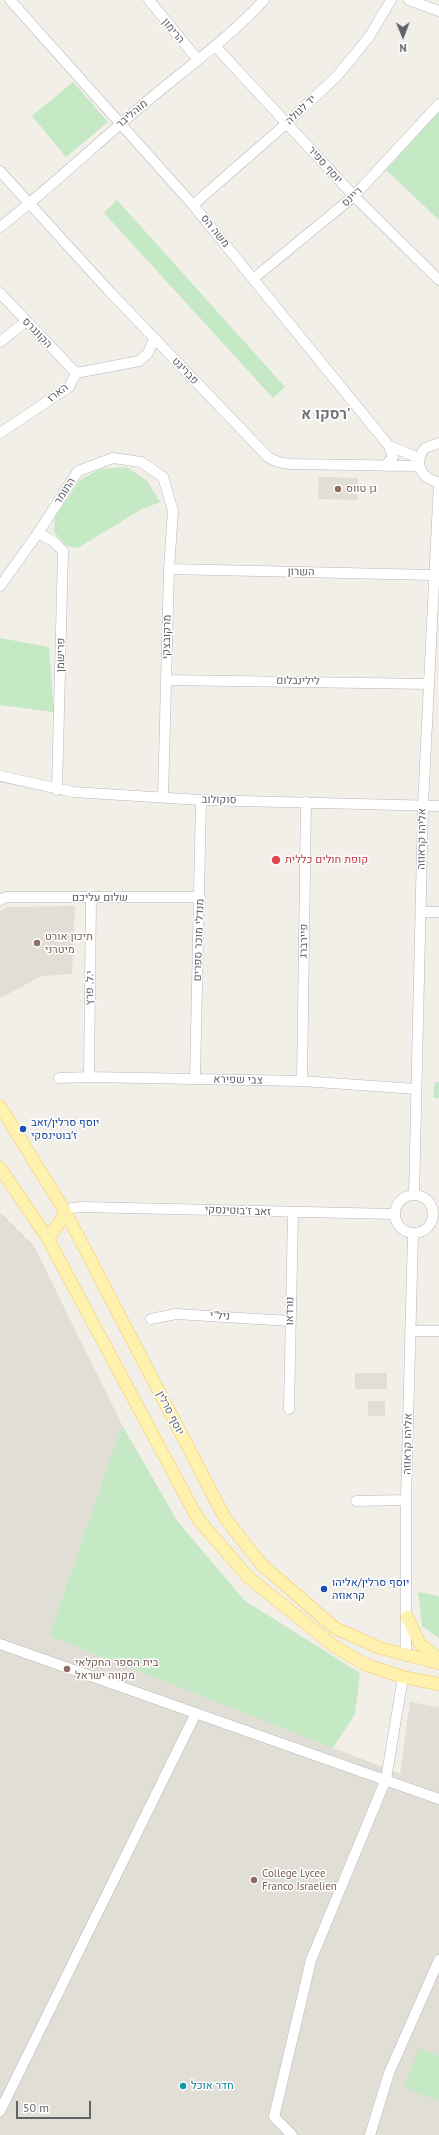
<!DOCTYPE html>
<meta charset="utf-8">
<style>
body{margin:0}
#map{position:relative;width:439px;height:2135px;overflow:hidden;background:#f1efe8;font-family:"PT Sans",sans-serif}
canvas{display:block}
.north{position:absolute;left:383px;top:16px;width:40px;height:40px;-webkit-text-stroke:3px #fff;paint-order:stroke;rotate:179deg;font-size:11px;font-weight:700;line-height:16px;text-align:center;color:#5f6368}
.north::after{content:'';display:block;margin:auto;width:14px;height:18px;background:#5f6368;clip-path:polygon(50% 0,100% 100%,50% 72%,0 100%)}
.scale{position:absolute;left:16px;top:2101px;width:75px;height:18px;box-sizing:border-box;border:2px solid #5f6368;border-top:0;padding-left:5px;font-size:12px;line-height:14px;white-space:nowrap;color:#5f6368;-webkit-text-stroke:3px #fff;paint-order:stroke}
</style>
<div id="map">
<canvas width="439" height="2135"></canvas>
<div class="north">N</div>
<div class="scale">50 m</div>
</div>
<script>
const g = document.querySelector('canvas').getContext('2d');
g.lineJoin = 'round';
function fill(path, color) { g.fillStyle = color; g.fill(path, 'evenodd'); }
function trace(path, color, width, dash) { g.strokeStyle = color; g.lineWidth = width; g.lineCap = dash ? 'butt' : 'round'; g.setLineDash(dash || []); g.stroke(path); }
function drawText(font, color, halo, rows, align = 'center') {
  g.font = font + ' "PT Sans",Heebo,sans-serif'; g.lineWidth = 3; g.setLineDash([]); g.textBaseline = 'middle'; g.strokeStyle = halo; g.fillStyle = color; for (const [text, x, y, turn = 0] of rows) {
    g.save(); g.translate(x, y); g.rotate((+turn || 0) * Math.PI / 180); g.textAlign = isNaN(turn) ? turn : align; if (halo) g.strokeText(text, 0, 0); g.fillText(text, 0, 0); g.restore();
  }
}
fill(new Path2D(`
 M 319,477 L 358,478 L 358,500 L 318,499 Z
 M 75,906 L 72,974 L 42,976 L 0,998 L 0,911 L 8,907 Z
 M 0,1212 L 34,1246 L 122,1425 L 49,1636 L 400,1774 L 410,1702 L 439,1707 L 439,2135 L 0,2135 Z
 M 355,1373 L 387,1373 L 387,1389 L 355,1389 Z
 M 368,1401 L 385,1401 L 385,1416 L 368,1416 Z`), '#e1ded6');
fill(new Path2D(`
 M 73,82 L 108,122 L 66,157 L 32,116 Z
 M 439,112 L 439,220 L 386,170 Z
 M 117,200 L 285,387 L 273,398 L 104,213 Z
 M 127,467 L 147,481 L 160,502 L 140,510 L 78,548 L 67,546 L 54,532 L 55,517 L 80,480 L 100,469 Z
 M 0,638 L 49,647 L 54,712 L 0,705 Z
 M 435,1082 L 439,1082 L 439,1098 L 433,1098 Z
 M 122,1425 L 178,1522 L 245,1601 L 360,1673 L 355,1714 L 333,1748 L 49,1636 Z
 M 418,1592 L 439,1596 L 439,1638 L 422,1626 Z
 M 419,2048 L 439,2056 L 439,2101 L 404,2088 Z`), '#c5e8c5');
const minor = new Path2D(`
 M 10,0 L 193,205 L 389,446 L 419,458
 M 149,0 L 198,60
 M 409,0 L 439,11
 M 215,46 L 354,196 L 439,280
 M 0,171 L 110,292 L 268,457 L 278,462 L 290,464 L 419,466
 M 193,205 L 287,123 L 338,75 L 369,37 L 391,0
 M 0,227 C 50,188 96,144 145,103 C 185,69 228,39 264,0
 M 253,279 L 354,196 L 439,104
 M 0,293 L 76,373
 M 0,342 L 25,322
 M 0,433 L 69,387 L 76,373 L 139,361 L 148,353 L 154,339
 M 439,443 L 425,448 C 413,463 421,479 439,482
 M 385,466 L 393,457 L 389,446
 M 38,533 L 53,541 L 63,551 L 57,790
 M 169,569 L 433,575
 M 0,586 L 38,533 L 78,471 L 113,458 L 141,462 L 163,477 L 173,511 L 169,569 L 163,797
 M 166,680 L 429,684
 M 0,776 L 73,792 L 201,800 L 439,806
 M 0,900 L 6,897 L 200,897
 M 421,912 L 439,912
 M 89,1077 L 91,898
 M 59,1078 L 89,1077 L 302,1081 L 416,1089
 M 195,1079 L 201,800
 M 302,1081 L 306,802
 M 414,1195 L 423,805 L 439,482
 M395 1214a19 19 0 1 1 38 0a19 19 0 1 1-38 0Z
 M 66,1213 L 72,1208 L 82,1207 L 394,1214
 M 151,1319 L 176,1314 L 290,1321
 M 410,1331 L 439,1331
 M 289,1409 L 293,1213
 M 356,1501 L 406,1500
 M 0,1644 L 439,1799
 M 406,1656 L 406,1500 L 413,1233
 M 0,2111 L 196,1713
 M 292,2135 L 274,2117 L 311,1960 L 386,1779 L 403,1677
 M 370,2135 L 389,2073 L 439,1960`);
const major = new Path2D(`
 M 0,1106 L 66,1213 L 225,1518 L 261,1564 L 335,1628 L 380,1648 L 439,1663
 M 0,1168 L 48,1239 L 198,1519 L 248,1577 L 334,1646 L 366,1665 L 403,1677 L 439,1684
 M 48,1239 L 66,1213
 M 407,1617 L 420,1644 L 439,1659`);
trace(minor, '#b5b8bc', 11);
trace(major, '#f2c960', 13);
trace(minor, '#fff', 10);
trace(major, '#fff2af', 12);
for (const [x, y, r, color] of [
 [338,489,4,"#8d6e63"],
 [276,860,5,"#e0444e"],
 [37,943,4,"#8d6e63"],
 [23,1129,4,"#1a4fb4"],
 [324,1589,4,"#1a4fb4"],
 [67,1669,4,"#8d6e63"],
 [254,1880,4,"#8d6e63"],
 [183,2086,4,"#0f9aa8"]
]) { const dot = new Path2D(); dot.arc(x, y, r, 0, 2 * Math.PI); g.fillStyle = color; g.fill(dot); trace(dot, '#fff', 1.5); }
drawText('11px', '#5f6368', '#fff', [
 ["הרימון",173,31,50],
 ["יד לגולה",301,110,-44],
 ["מוהליבר",132,114,-40],
 ["יוסף ספיר",325,165,48],
 ["ריינס",352,197,-43],
 ["משה הס",215,231,51],
 ["הקונגרס",37,333,46],
 ["פבריגט",185,371,46],
 ["הארז",58,393,-38],
 ["התומר",65,491,-58],
 ["השרון",301,572,1],
 ["מרקובצקי",167,637,-89],
 ["פרישמן",61,655,-89],
 ["לילינבלום",298,681,1],
 ["סוקולוב",219,800,1],
 ["אליהו קראוזה",422,839,-89],
 ["שלום עליכם",100,898],
 ["מנדלי מוכר ספרים",199,940,-88],
 ["פיירברג",304,941,-89],
 ["י.ל. פרץ",90,988,-89],
 ["צבי שפירא",238,1080,1],
 ["זאב ז'בוטינסקי",238,1211,2],
 ["נורדאו",290,1311,-89],
 ["ניל\"י",220,1316,3],
 ["יוסף סרלין",170,1413,63],
 ["אליהו קראוזה",408,1444,-89]
]);
drawText('11px', '#785e54', '#fff', [
 ["גן טווס",346,489],
 ["תיכון אורט",45,937],
 ["מיטרני",45,950],
 ["בית הספר החקלאי",75,1663],
 ["מקווה ישראל",75,1676],
 ["College Lycee",262,1874],
 ["Franco Israelien",262,1887]
], 'left');
drawText('11px', '#be3a42', '#fff', [
 ["קופת חולים כללית",285,860]
], 'left');
drawText('11px', '#164399', '#fff', [
 ["יוסף סרלין/זאב",31,1123],
 ["ז׳בוטינסקי",31,1136],
 ["יוסף סרלין/אליהו",332,1583],
 ["קראוזה",332,1596]
], 'left');
drawText('11px', '#0d838f', '#fff', [
 ["חדר אוכל",191,2086]
], 'left');
drawText('bold 15px', '#70757a', '#fff', [
 ["רסקו א'",326,415]
]);
</script>
